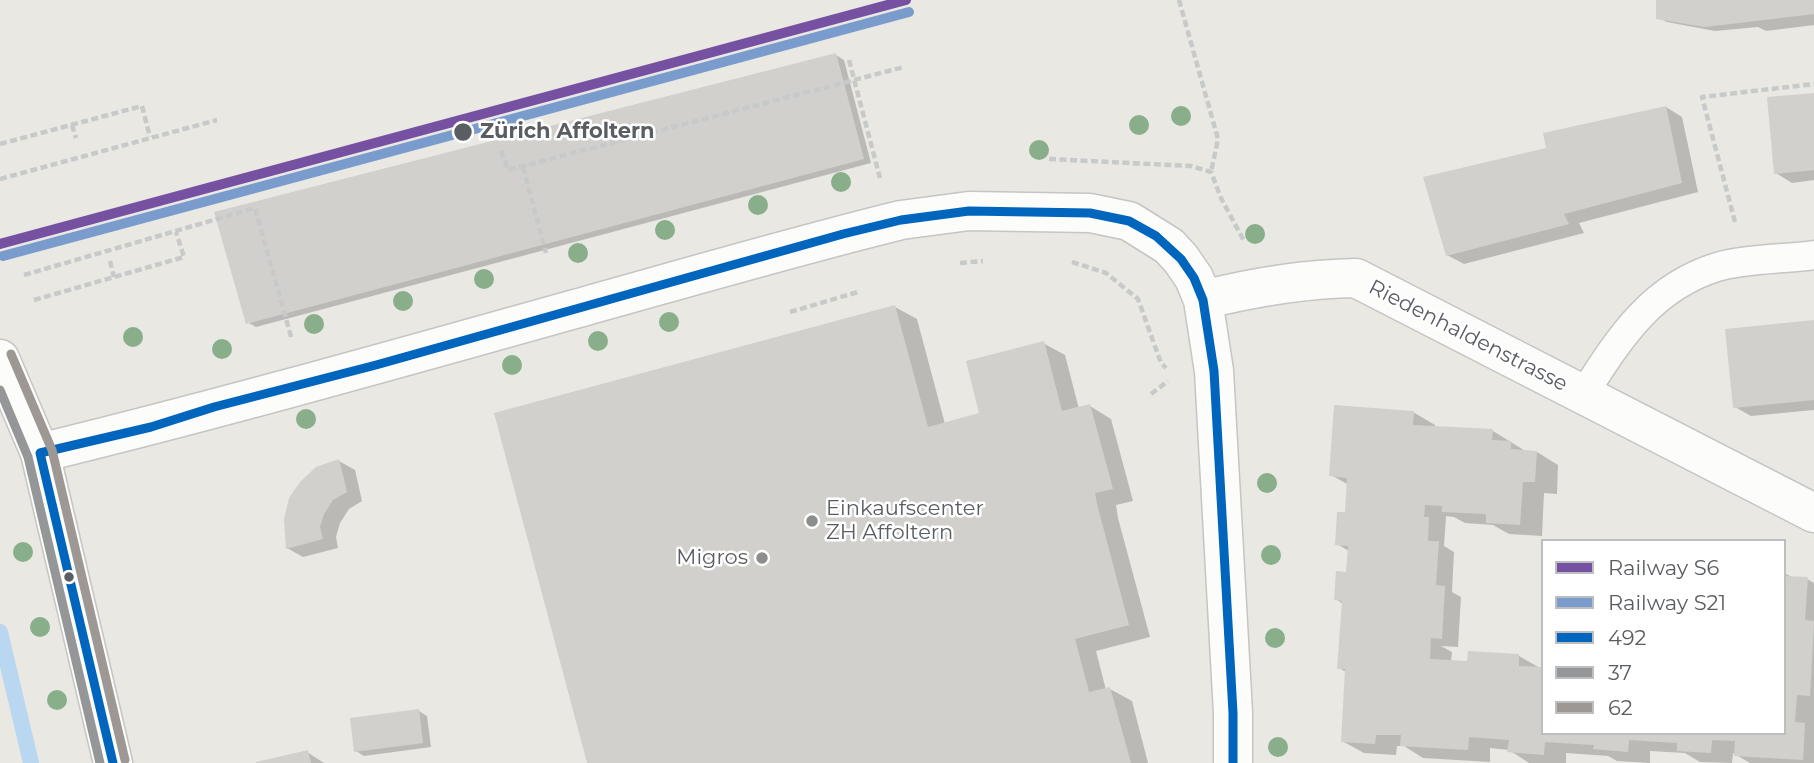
<!DOCTYPE html>
<meta charset="utf-8">
<style>
body{margin:0}
#map{position:relative;width:1814px;height:763px;overflow:hidden;background:#e9e8e3;font-family:Montserrat,sans-serif}
canvas{display:block}
.legend{position:absolute;left:1541px;top:539px;width:245px;height:196px;box-sizing:border-box;background:#fff;border:2px solid #bdbec0;margin:0;padding:9px 12px;list-style:none;font-size:21px;color:#5a5d61}
.legend li{display:flex;align-items:center;gap:14px;height:35px}
.legend b{width:35px;border:2px solid #bdbec0}
</style>
<div id="map">
<canvas width="1814" height="763"></canvas>
<ul class="legend">
<li><b style="height:9px;background:#7751a1"></b>Railway S6</li>
<li><b style="height:9px;background:#799ccd"></b>Railway S21</li>
<li><b style="height:9px;background:#0065bd"></b>492</li>
<li><b style="height:9px;background:#949698"></b>37</li>
<li><b style="height:9px;background:#9d9894"></b>62</li>
</ul>
</div>
<script>
const g = document.querySelector('canvas').getContext('2d');
g.lineJoin = 'round';
function fill(path, color) { g.fillStyle = color; g.fill(path, 'evenodd'); }
function trace(path, color, width, dash) { g.strokeStyle = color; g.lineWidth = width; g.lineCap = dash ? 'butt' : 'round'; g.setLineDash(dash || []); g.stroke(path); }
function drawText(font, color, halo, rows, align = 'center') {
  g.font = font + ' Montserrat,sans-serif'; g.lineWidth = 5; g.setLineDash([]); g.textBaseline = 'middle'; g.strokeStyle = halo; g.fillStyle = color; for (const [text, x, y, turn = 0] of rows) {
    g.save(); g.translate(x, y); g.rotate((+turn || 0) * Math.PI / 180); g.textAlign = isNaN(turn) ? turn : align; if (halo) g.strokeText(text, 0, 0); g.fillText(text, 0, 0); g.restore();
  }
}
fill(new Path2D(`
 M 1657,0 L 1814,0 L 1814,25 L 1766,31 L 1758,27 L 1715,31 L 1667,22 L 1658,18 Z
 M 836,55 L 844,60 L 871,163 L 256,327 L 247,322 Z
 M 1814,94 L 1814,180 L 1792,183 L 1776,173 Z
 M 1666,107 L 1682,117 L 1698,192 L 1579,223 L 1584,233 L 1464,264 L 1447,255 L 1548,150 Z
 M 895,307 L 917,319 L 945,424 L 982,414 L 1043,343 L 1065,355 L 1079,409 L 1090,406 L 1111,419 L 1133,501 L 1116,505 L 1118,518 L 1150,637 L 1096,651 L 1106,690 L 1110,689 L 1132,701 L 1148,763 L 588,763 Z
 M 1814,322 L 1814,410 L 1751,416 L 1735,407 Z
 M 1413,412 L 1435,425 L 1435,428 L 1493,431 L 1527,452 L 1537,452 L 1558,465 L 1557,494 L 1544,493 L 1542,536 L 1509,534 L 1493,525 L 1465,523 L 1454,517 L 1446,516 L 1444,546 L 1454,552 L 1452,592 L 1461,597 L 1458,647 L 1441,646 L 1452,652 L 1451,662 L 1469,663 L 1519,656 L 1540,668 L 1543,733 L 1784,733 L 1784,573 L 1794,578 L 1807,579 L 1814,583 L 1814,763 L 1750,763 L 1733,753 L 1732,763 L 1700,762 L 1685,753 L 1650,751 L 1650,763 L 1617,761 L 1608,756 L 1566,753 L 1566,763 L 1529,763 L 1509,750 L 1490,748 L 1490,762 L 1423,758 L 1404,746 L 1397,746 L 1396,755 L 1364,753 L 1342,741 L 1346,672 L 1339,668 L 1343,604 L 1336,599 L 1348,574 L 1349,551 L 1337,544 L 1346,514 L 1349,485 L 1331,475 Z
 M 339,461 L 355,470 L 362,501 L 349,509 L 340,523 L 336,537 L 338,548 L 303,557 L 287,548 Z
 M 419,711 L 427,716 L 431,747 L 364,756 L 356,751 Z
 M 307,752 L 324,763 L 259,763 Z`), '#0003');
trace(new Path2D(`
 M 0,632 L 31,763`), '#b9d7f1', 16);
fill(new Path2D(`
 M 1656,0 L 1814,0 L 1814,14 L 1705,27 L 1656,19 Z
 M 836,53 L 864,159 L 246,324 L 214,212 Z
 M 1814,93 L 1814,170 L 1774,174 L 1767,97 Z
 M 1666,106 L 1682,183 L 1564,214 L 1569,224 L 1446,256 L 1423,177 L 1546,148 L 1543,133 Z
 M 895,305 L 928,427 L 979,413 L 966,361 L 1044,341 L 1062,411 L 1090,404 L 1113,489 L 1095,493 L 1097,504 L 1129,625 L 1075,639 L 1089,692 L 1110,687 L 1131,763 L 587,763 L 494,413 Z
 M 1814,320 L 1814,400 L 1733,408 L 1725,329 Z
 M 1334,405 L 1414,411 L 1413,425 L 1493,429 L 1492,440 L 1511,441 L 1511,449 L 1537,451 L 1535,482 L 1523,482 L 1520,525 L 1486,523 L 1486,514 L 1442,512 L 1442,506 L 1425,505 L 1424,517 L 1429,517 L 1428,541 L 1439,541 L 1436,585 L 1445,586 L 1442,639 L 1431,638 L 1430,659 L 1467,661 L 1468,651 L 1519,654 L 1519,666 L 1543,667 L 1543,733 L 1784,733 L 1784,576 L 1808,577 L 1805,620 L 1814,621 L 1810,696 L 1797,695 L 1795,722 L 1805,723 L 1803,760 L 1734,756 L 1735,741 L 1712,740 L 1711,753 L 1677,751 L 1677,743 L 1629,740 L 1628,752 L 1593,749 L 1594,745 L 1545,742 L 1544,755 L 1507,752 L 1509,740 L 1469,737 L 1468,750 L 1400,746 L 1401,735 L 1376,735 L 1375,744 L 1341,742 L 1345,669 L 1337,669 L 1342,601 L 1334,600 L 1336,571 L 1346,572 L 1348,546 L 1335,545 L 1337,512 L 1345,512 L 1347,478 L 1329,476 Z
 M 339,459 L 347,492 L 333,500 L 324,514 L 320,527 L 323,539 L 286,549 L 284,519 L 289,498 L 300,482 L 316,467 Z
 M 419,709 L 423,743 L 354,752 L 350,718 Z
 M 308,750 L 311,763 L 256,763 L 256,762 Z`), '#d1d0cd');
const service = new Path2D(`
 M 1583,395 C 1619,339 1650,288 1717,267 C 1742,259 1786,259 1814,255`);
const minor = new Path2D(`
 M 1203,300 C 1254,287 1303,279 1356,278 L 1814,513
 M 40,453 C 228,407 414,354 600,302 C 700,274 800,245 901,220 L 969,211 L 1090,213 L 1129,221 L 1169,246 L 1181,259 L 1194,278 L 1203,300 L 1214,371 L 1233,713 L 1233,763`);
const tertiary = new Path2D(`
 M 0,359 L 40,453 L 113,763`);
trace(service, '#c6c5c4', 31);
trace(minor, '#c6c5c4', 41);
trace(tertiary, '#c6c5c4', 41);
trace(new Path2D(`
 M 1179,0 L 1218,139 L 1211,172
 M 849,60 L 880,178
 M 72,125 L 76,138
 M 0,144 L 142,106 L 150,137
 M 501,151 L 508,170 L 904,67
 M 1049,159 L 1191,166 L 1211,172 L 1221,198 L 1244,241
 M 523,167 L 546,253
 M 0,179 L 217,120
 M 1735,222 L 1702,97 L 1814,84
 M 110,261 L 114,277
 M 1072,262 L 1106,273 L 1138,299 L 1161,363 L 1166,368
 M 960,263 L 983,261
 M 24,275 L 255,208 L 292,340
 M 34,300 L 184,257 L 176,232
 M 790,312 L 858,292
 M 1151,394 L 1168,381`), '#c7cac9', 4.5, [7, 3.5]);
trace(service, '#fcfcfb', 28);
trace(minor, '#fcfcfb', 38);
trace(tertiary, '#fcfcfb', 38);
trace(new Path2D(`
 M 113,763 L 40,453 L 151,427 L 214,407 L 376,365 L 843,234 L 901,220 L 969,211 L 1090,213 L 1129,221 L 1156,236 L 1181,259 L 1194,278 L 1203,300 L 1214,371 L 1233,713 L 1233,763`), '#0065bd', 9);
trace(new Path2D(`
 M 0,390 L 28,457 L 100,763`), '#949698', 9);
trace(new Path2D(`
 M 11,354 L 52,450 L 125,760`), '#9d9894', 9);
trace(new Path2D(`
 M 0,244 L 906,0`), '#7751a1', 10);
trace(new Path2D(`
 M 3,256 L 909,12`), '#799ccd', 10);
g.fillStyle = '#89ae8a';
for (const [x, y] of [
 [1181,116],
 [1139,125],
 [1039,150],
 [841,182],
 [758,205],
 [665,230],
 [1255,234],
 [578,253],
 [484,279],
 [403,301],
 [669,322],
 [314,324],
 [133,337],
 [598,341],
 [222,349],
 [512,365],
 [306,419],
 [1267,483],
 [23,552],
 [1271,555],
 [40,627],
 [1275,638],
 [57,700],
 [1278,747]
]) { g.beginPath(); g.arc(x, y, 10, 0, 2 * Math.PI); g.fill(); }
for (const [x, y, r, color] of [
 [463,132,10,"#5a5d61"],
 [812,521,7,"#8c8e8e"],
 [762,558,7,"#8c8e8e"],
 [69,577,6,"#5a5d61"]
]) { const dot = new Path2D(); dot.arc(x, y, r, 0, 2 * Math.PI); g.fillStyle = color; g.fill(dot); trace(dot, '#fff', 2.5); }
drawText('bold 21px', '#5a5d61', '#fff', [
 ["Zürich Affoltern",480,132]
], 'left');
drawText('21px', '#5a5d61', '#fff', [
 ["Riedenhaldenstrasse",1468,336,27]
]);
drawText('21px', '#5a5d61', '#fff', [
 ["Einkaufscenter",826,509],
 ["ZH Affoltern",826,533],
 ["Migros",748,558,"right"]
], 'left');
</script>
